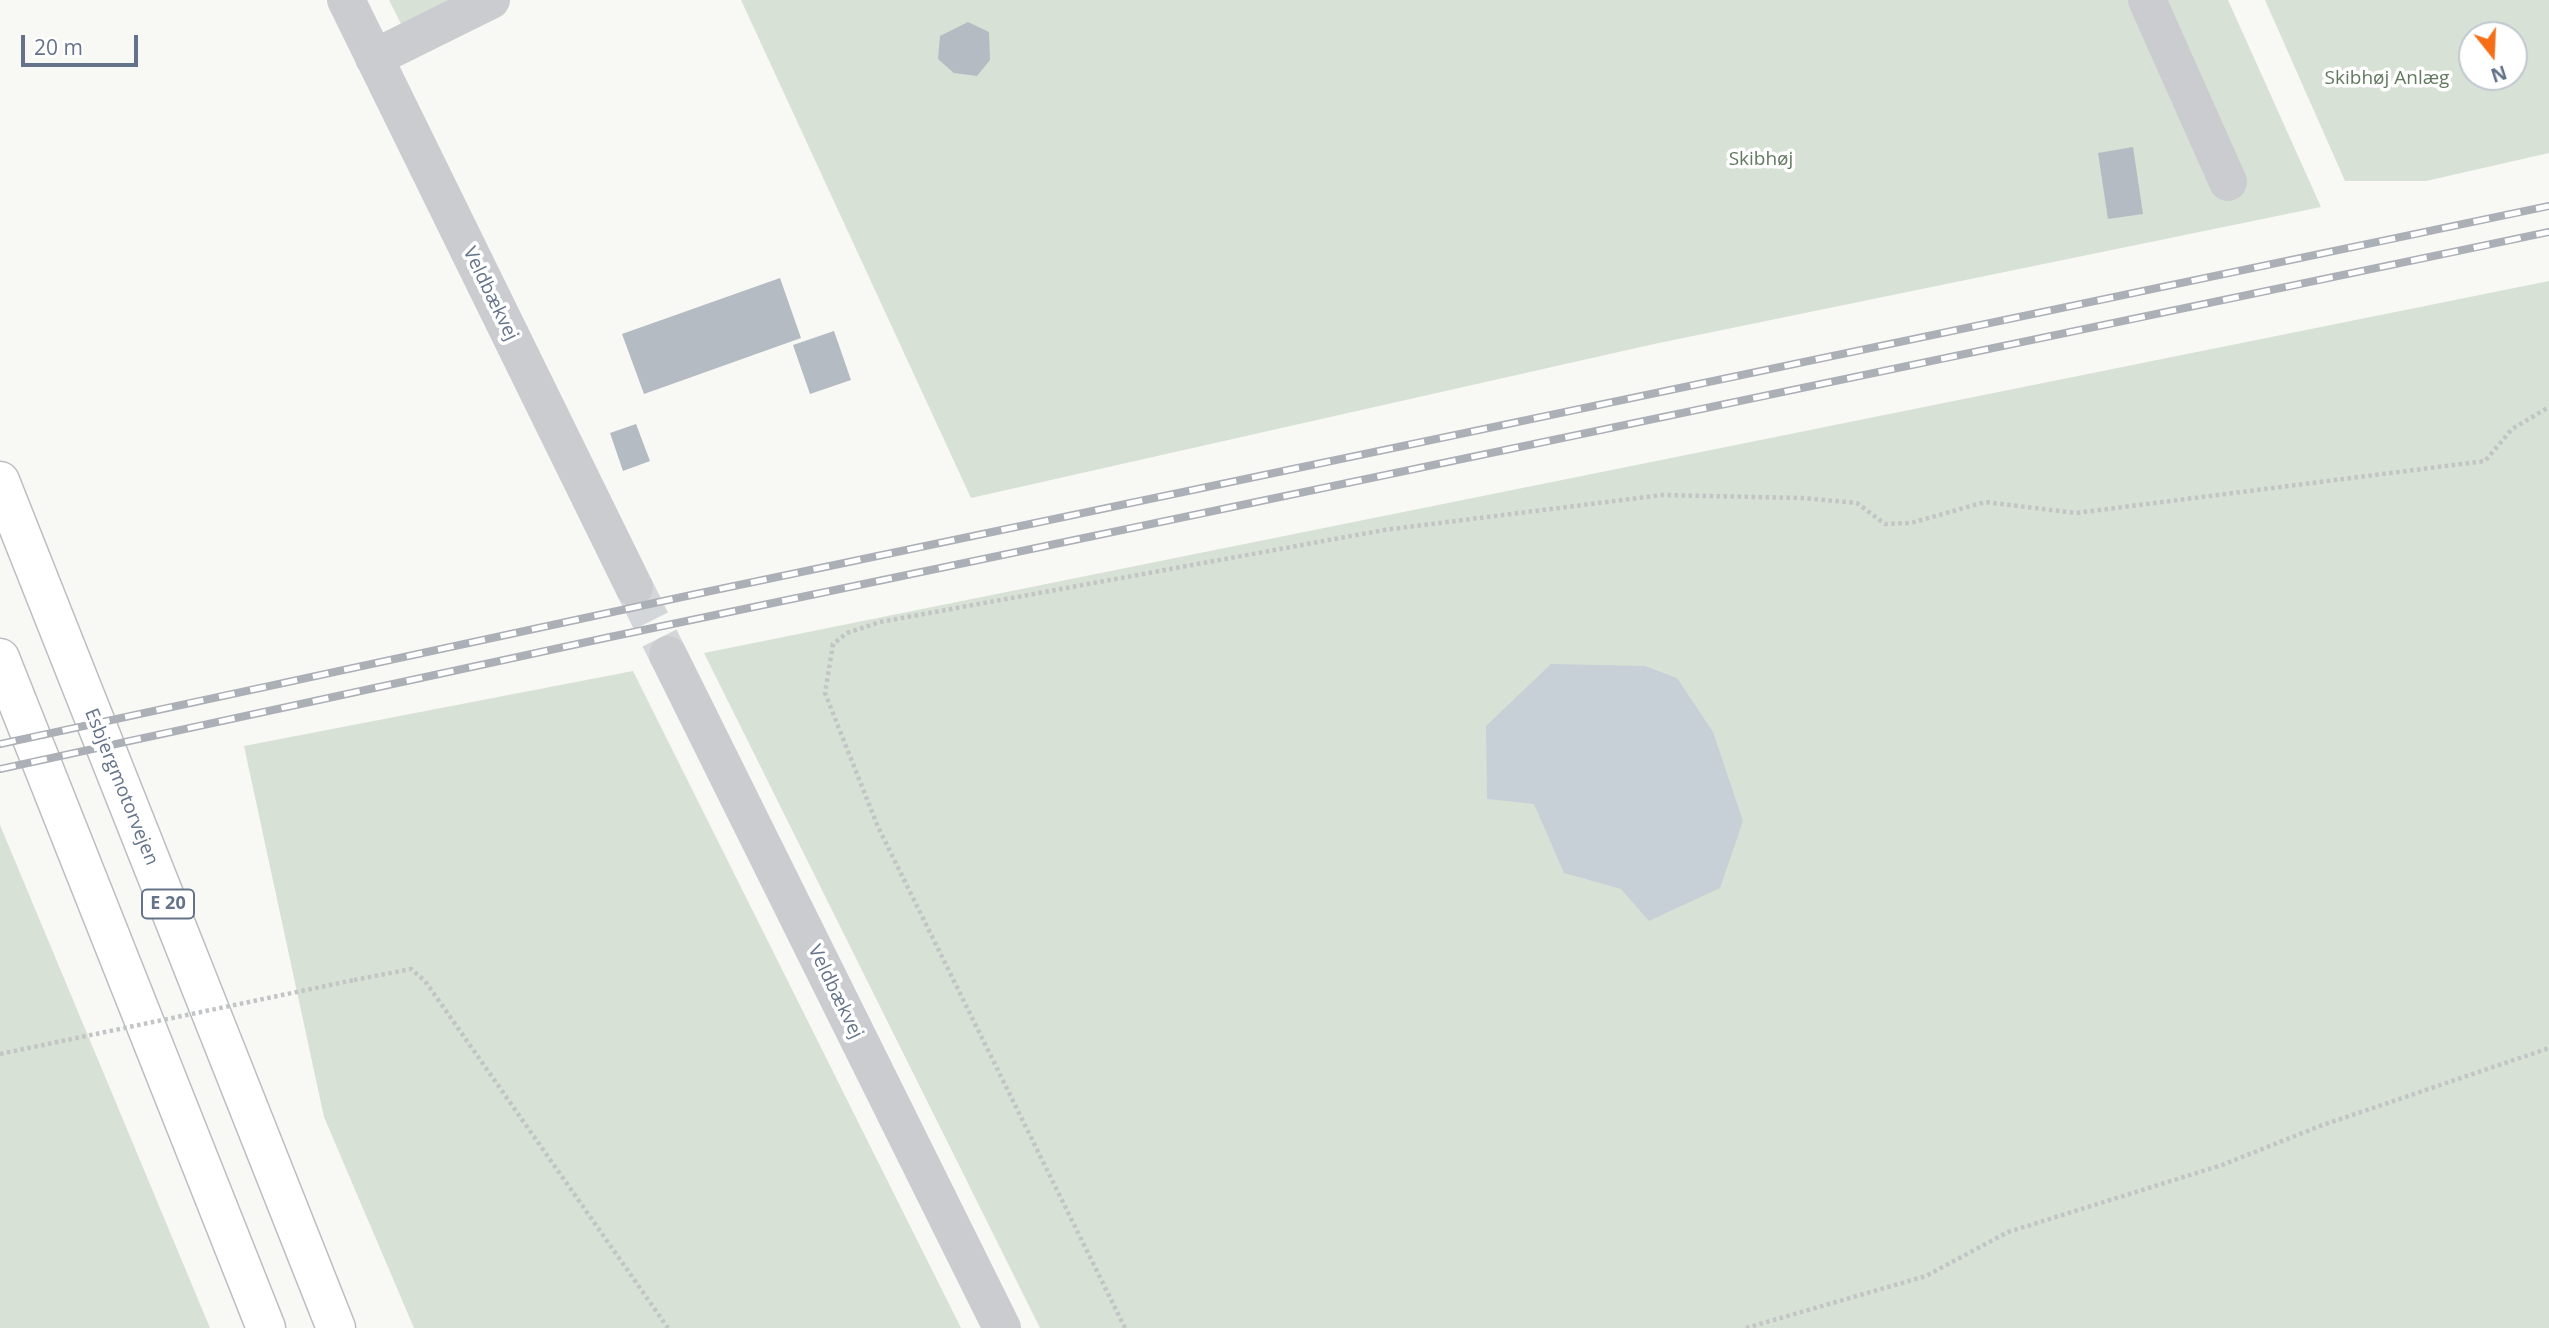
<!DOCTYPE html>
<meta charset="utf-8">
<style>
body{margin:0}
#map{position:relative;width:2549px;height:1328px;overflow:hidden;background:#f8f8f5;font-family:"Open Sans",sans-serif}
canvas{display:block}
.north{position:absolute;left:2458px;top:21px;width:70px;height:70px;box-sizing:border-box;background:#fff;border:2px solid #c1c7d0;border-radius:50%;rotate:162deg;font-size:19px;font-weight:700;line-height:28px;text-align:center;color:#647389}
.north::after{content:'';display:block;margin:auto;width:24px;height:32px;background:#f66f17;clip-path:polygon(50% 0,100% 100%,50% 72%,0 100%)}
.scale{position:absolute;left:21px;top:35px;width:117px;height:32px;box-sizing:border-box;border:4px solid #647389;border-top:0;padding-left:9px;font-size:21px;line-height:24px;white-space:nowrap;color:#647389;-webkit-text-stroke:5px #fff;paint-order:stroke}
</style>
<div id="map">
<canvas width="2549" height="1328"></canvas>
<div class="north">N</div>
<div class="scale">20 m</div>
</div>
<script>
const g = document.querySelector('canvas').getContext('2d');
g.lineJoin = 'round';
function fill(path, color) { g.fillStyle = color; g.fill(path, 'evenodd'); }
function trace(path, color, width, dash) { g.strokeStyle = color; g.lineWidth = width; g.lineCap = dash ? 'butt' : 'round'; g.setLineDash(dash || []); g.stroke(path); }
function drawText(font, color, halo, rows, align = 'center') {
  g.font = font + ' "Open Sans",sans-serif'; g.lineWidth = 7; g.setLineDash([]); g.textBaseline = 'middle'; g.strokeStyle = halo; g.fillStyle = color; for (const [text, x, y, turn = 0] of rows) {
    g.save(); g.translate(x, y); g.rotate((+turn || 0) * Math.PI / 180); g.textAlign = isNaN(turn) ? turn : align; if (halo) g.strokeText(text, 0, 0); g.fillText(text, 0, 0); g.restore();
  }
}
fill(new Path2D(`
 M 389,0 L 487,0 L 407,36 Z
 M 741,0 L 2228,0 L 2321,207 L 1654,344 L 971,498 Z
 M 2265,0 L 2549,0 L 2549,153 L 2426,181 L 2345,181 ZM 2472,35 L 2514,35 L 2514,77 L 2472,77 Z
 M 2549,281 L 2549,1328 L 1040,1328 L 704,653 Z
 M 633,671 L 961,1328 L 414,1328 L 324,1117 L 244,746 Z
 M 0,825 L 210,1328 L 0,1328 Z`), '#d8e1d5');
fill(new Path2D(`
 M 1551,664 L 1645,666 L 1677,678 L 1713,732 L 1743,821 L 1720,888 L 1649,921 L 1621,889 L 1564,873 L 1534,804 L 1487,799 L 1486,726 Z`), '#c8d0d7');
fill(new Path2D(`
 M 968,22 L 989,32 L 990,60 L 977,76 L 954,73 L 938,59 L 940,36 Z
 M 2133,147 L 2143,214 L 2108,219 L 2098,153 Z
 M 780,278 L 801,338 L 644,394 L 622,334 Z
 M 834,331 L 851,380 L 810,394 L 793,345 Z
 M 636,424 L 650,461 L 623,471 L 610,433 Z`), '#b4bbc2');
trace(new Path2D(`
 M 634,587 L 668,655`), '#d3d7da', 38, [38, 19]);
const highway = new Path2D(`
 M 0,481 L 336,1328
 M 0,658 L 266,1328`);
trace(highway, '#bbbec1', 41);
trace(new Path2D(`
 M 354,980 L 411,969 L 425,981 L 668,1328
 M 1125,1328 L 878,827 L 825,693 L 833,644 L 847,633 L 880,622 L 1384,530 L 1662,495 L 1802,498 L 1857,503 L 1885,524 L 1911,523 L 1985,502 L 2076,513 L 2485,461 L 2512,429 L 2549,407
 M 1746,1328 L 1926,1276 L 2008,1232 L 2222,1165 L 2320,1126 L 2549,1048`), '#c2c4c6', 4.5, [3.5, 3.5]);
trace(new Path2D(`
 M 346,0 L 634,587
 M 2147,0 L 2228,182
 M 374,58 L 491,0
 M 668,655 L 1002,1328`), '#caccd0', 38);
trace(highway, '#fff', 38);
const rail = new Path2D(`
 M 0,744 L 696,594 L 2549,206
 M 0,769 L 610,637 L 2549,232`);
trace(rail, '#abafb6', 8);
trace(rail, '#fff', 5, [16]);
trace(new Path2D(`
 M 0,1054 L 354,980`), '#c2c4c6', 4.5, [3.5, 3.5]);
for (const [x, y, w] of [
 [168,904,52]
]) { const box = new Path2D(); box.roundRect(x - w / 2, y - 14.5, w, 29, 5); g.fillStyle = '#fff'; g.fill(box); trace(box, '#647389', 2); }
drawText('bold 18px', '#647389', null, [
 ["E 20",168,904]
]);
drawText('19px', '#617a5f', '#fff', [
 ["Skibhøj Anlæg",2387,79],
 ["Skibhøj",1761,160]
]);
drawText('19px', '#647389', '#fff', [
 ["Veldbækvej",490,294,64],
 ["Esbjergmotorvejen",121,787,68],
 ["Veldbækvej",835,992,64]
]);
</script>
